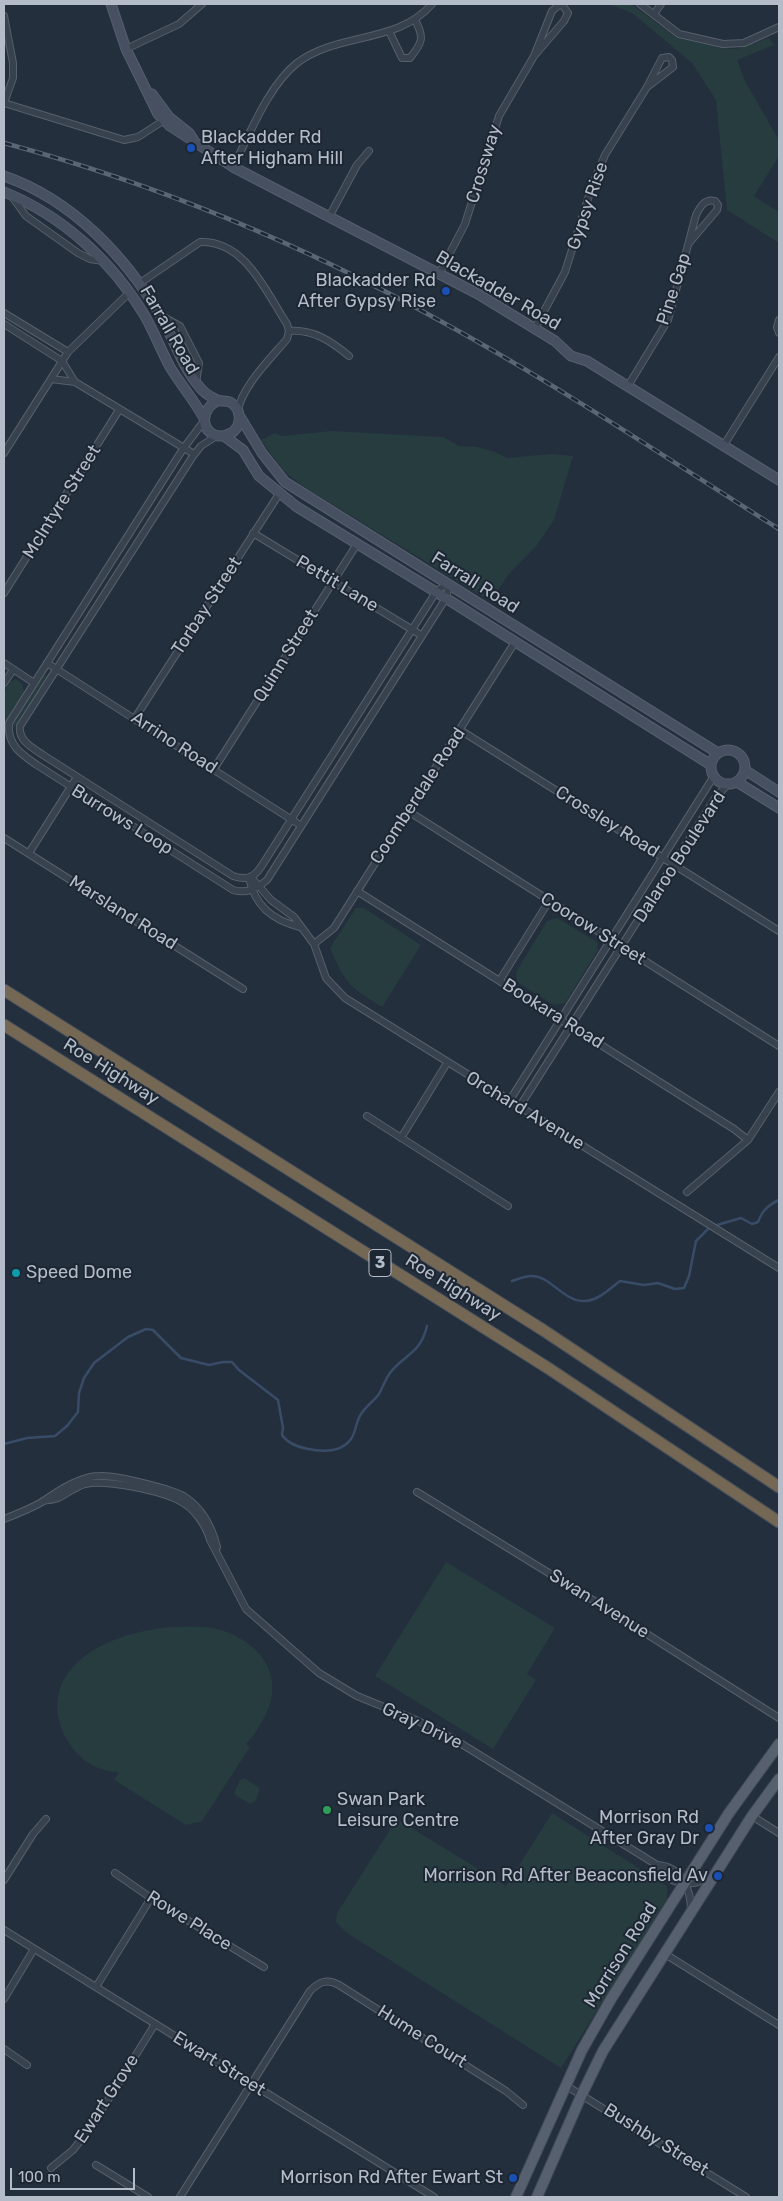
<!DOCTYPE html>
<style>
body{margin:0}
#map{position:relative;width:783px;height:2201px;overflow:hidden;background:#242f3e;font-family:Rubik,sans-serif}
canvas{display:block}
.frame{position:absolute;inset:0;border:5px solid #b4bcc9;pointer-events:none}
.scale{position:absolute;left:10px;top:2168px;width:125px;height:22px;box-sizing:border-box;border:2px solid #b4bcc9;border-top:0;padding-left:6px;font-size:15px;line-height:18px;white-space:nowrap;color:#b4bcc9;-webkit-text-stroke:4px #1d2633;paint-order:stroke}
</style>
<div id="map">
<canvas width="783" height="2201"></canvas>
<div class="frame"></div>
<div class="scale">100 m</div>
</div>
<script>
const g = document.querySelector('canvas').getContext('2d');
g.lineJoin = 'round';
function fill(path, color) { g.fillStyle = color; g.fill(path, 'evenodd'); }
function trace(path, color, width, dash) { g.strokeStyle = color; g.lineWidth = width; g.lineCap = dash ? 'butt' : 'round'; g.setLineDash(dash || []); g.stroke(path); }
function drawText(font, color, halo, rows, align = 'center') {
  g.font = font + ' Rubik,sans-serif'; g.lineWidth = 4; g.setLineDash([]); g.textBaseline = 'middle'; g.strokeStyle = halo; g.fillStyle = color; for (const [text, x, y, turn = 0] of rows) {
    g.save(); g.translate(x, y); g.rotate((+turn || 0) * Math.PI / 180); g.textAlign = isNaN(turn) ? turn : align; if (halo) g.strokeText(text, 0, 0); g.fillText(text, 0, 0); g.restore();
  }
}
fill(new Path2D(`
 M 609,4 L 631,4 L 677,38 L 722,48 L 736,49 L 769,38 L 774,45 L 737,60 L 746,83 L 779,140 L 779,156 L 754,196 L 779,212 L 779,243 L 727,210 L 716,100 L 692,63 L 632,13 Z
 M 332,431 L 443,437 L 459,446 L 477,447 L 495,452 L 507,458 L 551,454 L 573,456 L 554,520 L 537,545 L 509,574 L 490,601 L 304,487 L 284,471 L 261,440 L 275,433 L 282,436 Z
 M 51,673 L 21,722 L 13,728 C 12,719 33,686 40,679 C 43,676 48,674 51,673 Z
 M 16,679 L 22,684 L 25,694 L 7,723 L 4,725 C 4,710 0,683 16,679 Z
 M 356,908 L 364,908 L 421,945 L 382,1007 C 349,986 346,985 330,948 Z
 M 557,918 L 597,942 L 598,950 L 565,1003 L 554,1005 L 517,982 L 516,972 L 547,921 Z
 M 446,1562 L 555,1628 L 527,1674 L 536,1680 L 493,1749 L 375,1676 Z
 M 170,1627 C 187,1627 207,1625 224,1631 C 268,1647 287,1684 260,1725 C 256,1732 252,1738 246,1744 L 250,1747 L 202,1821 L 186,1825 L 114,1780 L 119,1772 C 111,1772 103,1770 96,1767 C 65,1753 45,1707 66,1676 C 88,1643 133,1631 170,1627 Z
 M 244,1778 L 260,1788 L 256,1800 L 251,1804 L 236,1796 L 234,1793 L 240,1780 Z
 M 552,1813 L 667,1886 L 667,1899 L 561,2068 L 347,1933 L 336,1922 L 337,1913 L 397,1819 L 506,1886 Z`), '#263c3f');
trace(new Path2D(`
 M 717,1225 L 741,1218 L 752,1224 L 758,1222 C 762,1211 768,1205 779,1200
 M 512,1281 C 518,1279 525,1276 531,1276 C 553,1275 567,1310 594,1299 C 603,1296 612,1287 620,1281 L 644,1285 L 658,1283 L 675,1289 L 684,1288 L 689,1276 L 696,1241 L 709,1228
 M 4,1444 L 27,1438 L 55,1436 L 67,1426 L 78,1412 L 79,1393 L 84,1378 L 94,1363 L 128,1337 L 146,1329 L 153,1330 L 181,1358 L 209,1365 L 223,1362 L 232,1362 L 239,1370 L 278,1400 L 283,1428 L 282,1435 C 288,1444 298,1447 308,1449 C 323,1452 341,1453 351,1439 C 356,1432 356,1421 361,1414 C 366,1406 374,1401 379,1394 C 383,1387 385,1380 390,1373 C 404,1354 420,1355 427,1326`), '#394c67', 2.5);
const street = new Path2D(`
 M 640,4 L 679,34 L 723,44 L 744,43 L 779,27
 M 654,14 L 661,4
 M 4,16 L 13,63 L 13,78 L 4,103
 M 389,31 L 402,58 L 410,58 C 422,43 425,38 415,20
 M 126,49 L 179,24 L 202,4
 M 4,103 L 124,140 L 138,137 L 166,119
 M 233,167 C 250,134 268,86 297,63 C 338,32 398,44 432,4
 M 13,198 L 26,216 L 78,253 L 90,259 L 103,261
 M 329,217 L 357,165 L 369,151
 M 439,274 L 465,224 L 499,116 L 534,56 L 552,11 L 559,5 L 563,6 L 568,13 L 564,21 L 534,56
 M 140,283 L 200,242 C 245,240 266,292 287,324 L 289,331 L 287,339 C 272,357 240,388 238,412
 M 4,313 L 68,352
 M 162,316 L 180,326 L 199,363 L 196,383
 M 779,320 L 777,327 L 779,333
 M 4,324 L 62,361 L 75,382
 M 535,328 L 565,272 L 592,186 L 605,155 L 647,87 L 662,58 L 669,57 L 672,60 L 673,67 L 647,87
 M 289,331 C 313,329 331,341 349,356
 M 51,379 L 75,382 L 194,454
 M 628,386 L 668,320 L 696,215 C 700,207 705,198 715,201 L 718,205 L 717,210 L 689,243
 M 204,421 L 183,449 L 9,723 C 7,745 21,754 37,765 L 233,890 C 247,894 256,889 267,880 L 446,598 L 449,585
 M 218,435 L 201,446 L 193,456 L 20,726 C 18,741 33,748 43,755 L 233,876 C 245,880 253,879 261,867 L 436,592 L 446,584
 M 724,445 L 779,357
 M 4,453 L 68,352 L 130,292
 M 253,533 L 421,635
 M 4,593 L 119,410
 M 4,663 L 34,683
 M 47,663 L 300,825
 M 4,683 L 13,670
 M 135,718 L 279,494
 M 460,730 L 779,931
 M 214,769 L 357,544
 M 408,811 L 779,1046
 M 4,838 L 243,989
 M 29,853 L 77,777
 M 251,877 L 271,900 L 294,917 L 314,944 L 326,978 L 345,998 L 779,1268
 M 249,878 C 255,906 272,920 300,927
 M 357,891 L 734,1129 L 748,1140
 M 314,944 L 334,928 L 515,642
 M 500,980 L 549,901
 M 510,1100 L 714,776
 M 520,1106 L 716,797 L 728,784
 M 367,1116 L 508,1206
 M 401,1138 L 447,1063
 M 687,1192 L 748,1140 L 779,1092
 M 417,1492 L 609,1610 L 779,1718
 M 43,1501 C 47,1500 53,1500 58,1498 C 67,1494 76,1486 85,1484 C 105,1479 162,1491 180,1501 C 194,1508 206,1525 210,1540 L 246,1609 L 319,1673 L 357,1696 L 416,1720 L 452,1738 L 657,1865 C 682,1866 691,1890 691,1911
 M 4,1519 C 17,1514 30,1509 42,1502 C 54,1494 64,1486 78,1481 C 85,1478 93,1476 100,1476 C 115,1475 173,1489 185,1497 C 203,1509 212,1527 217,1547
 M 752,1816 L 779,1833
 M 657,1865 C 666,1885 695,1889 711,1875
 M 115,1873 L 151,1898 L 264,1967
 M 4,1880 L 33,1834 L 46,1819
 M 4,1930 L 434,2197
 M 665,1954 L 779,2025
 M 96,1987 L 151,1898
 M 4,1999 L 34,1949
 M 4,2049 L 27,2065
 M 565,2085 L 746,2197
 M 96,2165 L 148,2197
 M 51,2168 L 73,2150 L 93,2124 L 155,2024
 M 180,2197 L 310,1991 C 319,1982 327,1978 339,1985 L 506,2091 L 523,2105`);
const secondary = new Path2D(`
 M 111,4 L 126,49 L 158,114 L 170,126 L 233,167 L 478,294 L 555,341 L 571,356 L 587,361 L 779,480
 M 152,94 L 169,117 L 189,133 L 193,139
 M 4,176 C 73,200 126,257 162,318 C 174,340 182,366 198,385 C 202,391 209,396 215,399 C 220,402 225,400 230,402 C 241,408 242,423 234,431 C 231,434 227,435 223,436 C 201,438 198,409 218,401
 M 4,192 C 63,216 112,261 145,316 C 154,332 161,350 170,367 C 181,385 194,400 204,418
 M 239,415 L 262,453 L 285,482 L 718,753
 M 224,436 L 243,450 L 259,476 L 297,507 L 436,592 L 711,765
 M711 767a17 17 0 1 1 34 0a17 17 0 1 1-34 0Z
 M 745,770 L 779,792
 M 737,782 L 779,808`);
const primary = new Path2D(`
 M 516,2197 L 582,2050 L 611,1999 L 729,1813 L 779,1744
 M 537,2197 L 582,2094 L 603,2051 L 752,1816 L 779,1779`);
const highway = new Path2D(`
 M 4,990 L 543,1330 L 779,1487
 M 4,1025 L 548,1368 L 779,1522`);
trace(street, '#565f6c', 8);
trace(secondary, '#565f6c', 11);
trace(primary, '#414a57', 12);
trace(highway, '#434c59', 13);
trace(street, '#38414e', 6);
trace(secondary, '#465061', 9);
trace(primary, '#56606e', 10);
trace(highway, '#746855', 11);
const rail = new Path2D(`
 M 4,143 C 157,184 306,246 444,323 C 559,386 668,459 779,529`);
trace(rail, '#5a6575', 4.5);
trace(rail, '#1d2633', 2.5, [8]);
for (const [x, y, r, color] of [
 [191,148,5,"#1a4fb4"],
 [446,291,5,"#1a4fb4"],
 [16,1273,5,"#0f9aa8"],
 [327,1810,5,"#2e9e5b"],
 [709,1828,5,"#1a4fb4"],
 [718,1876,5,"#1a4fb4"],
 [513,2178,5,"#1a4fb4"]
]) { const dot = new Path2D(); dot.arc(x, y, r, 0, 2 * Math.PI); g.fillStyle = color; g.fill(dot); trace(dot, '#1d2633', 2); }
for (const [x, y, w] of [
 [380,1263,22]
]) { const box = new Path2D(); box.roundRect(x - w / 2, y - 13.5, w, 27, 4); g.fillStyle = '#1d2633'; g.fill(box); trace(box, '#b4bcc9', 1); }
drawText('bold 16px', '#b4bcc9', null, [
 ["3",380,1263]
]);
drawText('18px', '#b4bcc9', '#1d2633', [
 ["Blackadder Rd",201,138,"left"],
 ["After Higham Hill",201,159,"left"],
 ["Blackadder Rd",436,281],
 ["After Gypsy Rise",436,302],
 ["Speed Dome",26,1273,"left"],
 ["Swan Park",337,1800,"left"],
 ["Leisure Centre",337,1821,"left"],
 ["Morrison Rd",699,1818],
 ["After Gray Dr",699,1839],
 ["Morrison Rd After Beaconsfield Av",708,1876],
 ["Morrison Rd After Ewart St",503,2178]
], 'right');
drawText('18px', '#b4bcc9', '#1d2633', [
 ["Crossway",484,164,-73],
 ["Gypsy Rise",588,206,-71],
 ["Pine Gap",674,289,-72],
 ["Blackadder Road",498,291,30],
 ["Farrall Road",169,330,60],
 ["McIntyre Street",62,502,-58],
 ["Farrall Road",475,583,32],
 ["Pettit Lane",337,584,31],
 ["Torbay Street",207,606,-57],
 ["Quinn Street",286,656,-58],
 ["Arrino Road",174,743,33],
 ["Coomberdale Road",418,796,-57],
 ["Burrows Loop",122,820,32],
 ["Crossley Road",607,822,32],
 ["Dalaroo Boulevard",680,857,-57],
 ["Marsland Road",123,913,32],
 ["Coorow Street",593,929,32],
 ["Bookara Road",553,1014,32],
 ["Roe Highway",111,1072,32],
 ["Orchard Avenue",525,1111,31],
 ["Roe Highway",453,1288,32],
 ["Swan Avenue",599,1604,32],
 ["Gray Drive",422,1726,25],
 ["Rowe Place",189,1921,32],
 ["Morrison Road",621,1955,-58],
 ["Hume Court",422,2037,32],
 ["Ewart Street",219,2064,32],
 ["Ewart Grove",107,2099,-57],
 ["Bushby Street",656,2140,32]
]);
</script>
